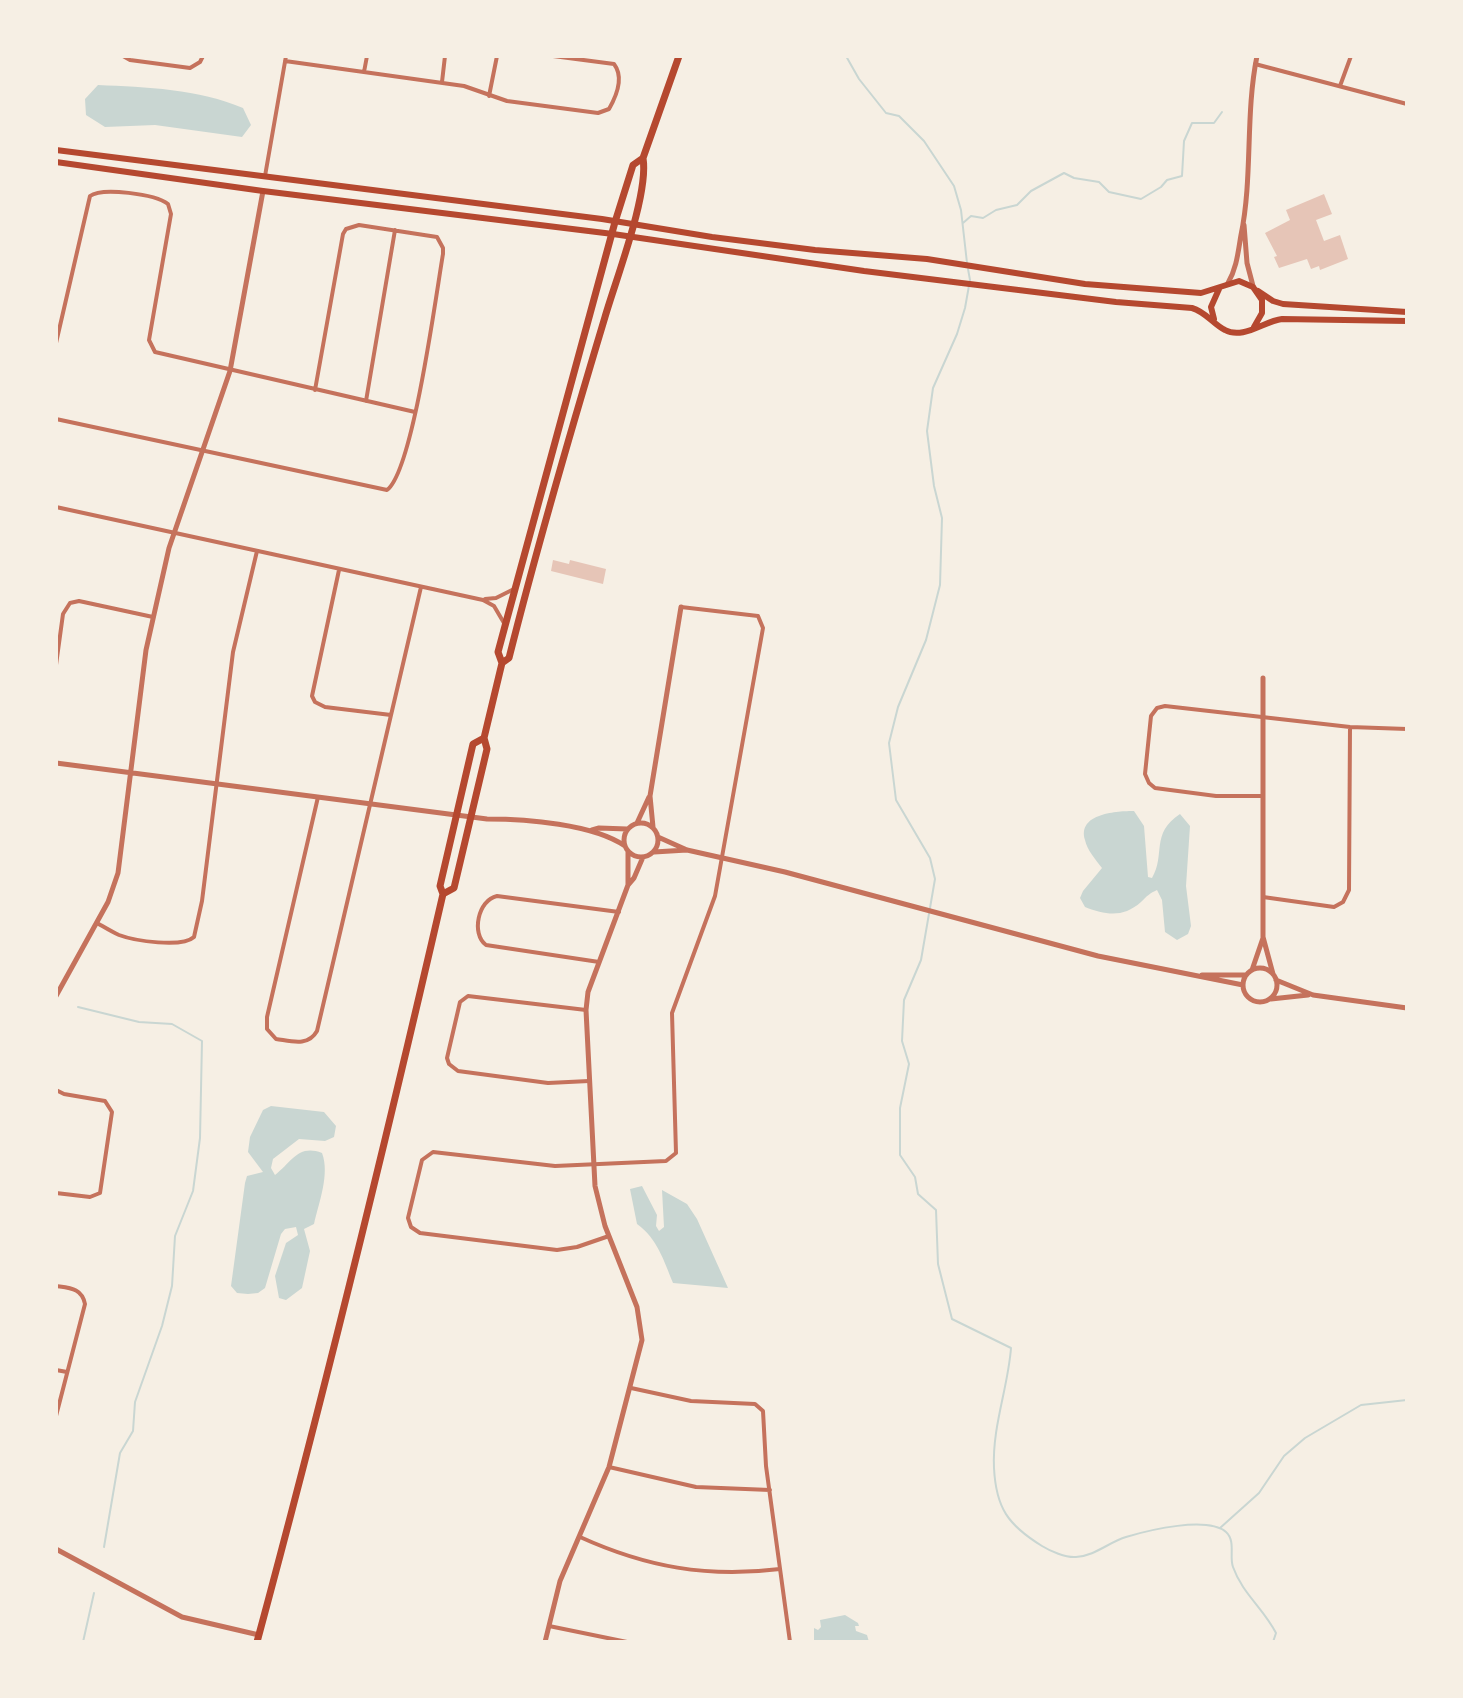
<!DOCTYPE html>
<style>
body{margin:0}
#map{position:relative;width:1463px;height:1698px;overflow:hidden;background:#f6efe4;font-family:Karla,sans-serif}
canvas{display:block}
.frame{position:absolute;inset:0;border:58px solid #f6efe4;pointer-events:none}
</style>
<div id="map">
<canvas width="1463" height="1698"></canvas>
<div class="frame"></div>
</div>
<script>
const g = document.querySelector('canvas').getContext('2d');
g.lineJoin = 'round';
function fill(path, color) { g.fillStyle = color; g.fill(path, 'evenodd'); }
function trace(path, color, width, dash) { g.strokeStyle = color; g.lineWidth = width; g.lineCap = dash ? 'butt' : 'round'; g.setLineDash(dash || []); g.stroke(path); }
fill(new Path2D(`
 M 98,85 C 146,87 199,89 243,108 L 251,125 L 242,137 L 155,125 L 105,127 L 86,115 L 85,99 Z
 M 1134,811 L 1144,826 L 1148,877 L 1152,878 C 1166,854 1150,834 1180,814 L 1190,826 L 1186,886 L 1191,926 L 1188,934 L 1177,940 L 1165,932 L 1162,900 L 1157,890 C 1150,893 1147,896 1141,902 C 1123,918 1106,915 1085,907 L 1080,898 L 1083,891 L 1102,868 C 1096,860 1087,850 1085,840 C 1077,813 1118,811 1134,811 Z
 M 271,1106 L 324,1112 L 336,1126 L 334,1137 L 325,1141 L 299,1139 L 273,1159 L 271,1168 L 275,1175 C 292,1162 298,1144 322,1153 C 330,1174 319,1202 314,1224 L 304,1229 L 310,1251 L 302,1288 L 286,1300 L 279,1298 L 275,1276 L 286,1243 L 298,1235 L 296,1227 L 285,1229 L 281,1234 L 265,1288 L 258,1293 L 248,1294 L 237,1293 L 231,1286 L 245,1183 L 247,1176 L 263,1172 L 248,1152 L 250,1137 L 263,1110 Z
 M 642,1186 L 657,1215 L 656,1226 L 659,1231 L 664,1227 L 662,1190 L 687,1204 L 697,1219 L 728,1288 L 673,1283 C 664,1261 657,1238 637,1224 L 630,1189 Z
 M 845,1615 L 858,1623 L 859,1626 L 855,1626 L 856,1631 L 867,1635 L 869,1642 L 814,1642 L 814,1628 L 818,1630 L 821,1627 L 820,1620 Z`), '#c9d6d2');
trace(new Path2D(`
 M 846,56 L 859,79 L 886,113 L 899,116 L 924,141 L 954,186 L 961,210 L 967,263
 M 963,223 L 971,216 L 983,218 L 996,210 L 1017,205 L 1031,191 L 1064,173 L 1074,178 L 1099,182 L 1109,192 L 1141,199 L 1161,187 L 1167,180 L 1182,176 L 1184,141 L 1192,123 L 1214,123 L 1222,112
 M 968,269 L 970,280 L 965,308 L 957,334 L 933,388 L 927,431 L 934,486 L 942,518 L 940,585 L 926,640 L 898,707 L 889,743 L 896,800 L 930,858 L 935,879 L 921,960 L 904,1000 L 902,1041 L 909,1064 L 900,1108 L 900,1155 L 915,1177 L 918,1194 L 936,1210 L 938,1264 L 952,1319 L 1011,1348 C 1008,1388 992,1427 994,1468 C 996,1508 1008,1525 1042,1546 C 1050,1551 1066,1558 1076,1557 C 1095,1556 1109,1542 1126,1537 C 1149,1530 1207,1516 1226,1532 C 1236,1541 1229,1557 1233,1567 C 1242,1593 1264,1609 1276,1633 L 1273,1642
 M 78,1007 L 139,1022 L 172,1024 L 202,1041 L 200,1138 L 193,1191 L 175,1236 L 172,1286 L 162,1326 L 135,1402 L 133,1431 L 120,1453 L 104,1547
 M 1220,1528 L 1259,1493 L 1284,1456 L 1305,1438 L 1361,1405 L 1407,1400
 M 83,1642 L 94,1593`), '#c9d6d2', 2);
fill(new Path2D(`
 M 1324,194 L 1332,214 L 1316,220 L 1324,241 L 1340,235 L 1348,259 L 1320,270 L 1319,266 L 1311,269 L 1307,259 L 1279,268 L 1274,257 L 1277,256 L 1265,233 L 1290,220 L 1286,210 Z
 M 553,560 L 569,564 L 570,560 L 606,569 L 603,584 L 551,571 Z`), '#e6c5b7');
trace(new Path2D(`
 M 123,56 L 130,60 L 190,68 L 200,62 L 203,56
 M 285,61 L 464,86 L 507,101 L 598,113 L 609,109 C 617,95 624,77 614,64 L 553,56
 M 1255,64 L 1407,104
 M 364,72 L 367,56
 M 442,82 L 445,56
 M 1340,86 L 1351,56
 M 489,96 L 497,56
 M 265,176 L 286,56
 M 56,343 L 90,196 C 102,187 155,194 168,204 L 171,214 L 149,340 L 155,352 L 415,412
 M 366,401 L 395,230
 M 56,419 L 387,490 C 413,471 436,294 443,254 L 443,248 L 437,237 L 359,225 L 346,229 L 343,234 L 315,390
 M 56,507 L 483,600 L 494,606 L 504,623
 M 339,570 L 312,696 L 315,702 L 325,707 L 391,715
 M 485,599 L 496,598 L 514,589
 M 56,665 L 63,614 L 70,603 L 79,601 L 153,617
 M 1263,796 L 1216,796 L 1155,788 L 1149,783 L 1145,774 L 1151,716 L 1157,708 L 1165,706 L 1350,727 L 1407,729
 M 318,797 L 267,1017 L 267,1029 L 276,1039 C 291,1041 308,1047 317,1031 L 421,587
 M 1263,897 L 1334,907 L 1343,902 L 1349,890 L 1350,727
 M 97,923 C 104,927 112,932 119,935 C 135,941 182,948 194,937 L 202,901 L 233,652 L 257,551
 M 599,962 L 486,945 C 471,934 478,900 497,896 L 619,912
 M 586,1010 L 468,996 L 460,1002 L 447,1058 L 449,1064 L 458,1071 L 548,1083 L 589,1081
 M 56,1090 L 64,1094 L 105,1101 L 112,1112 L 100,1193 L 90,1197 L 56,1193
 M 609,1236 L 577,1247 L 557,1250 L 420,1233 L 411,1227 L 408,1218 L 422,1160 L 433,1152 L 555,1166 L 666,1161 L 676,1153 L 672,1013 L 715,896 L 763,628 L 758,616 L 681,607
 M 56,1286 C 70,1288 82,1288 85,1304 L 56,1416
 M 56,1370 L 67,1372
 M 631,1388 L 691,1401 L 755,1404 L 763,1411 L 766,1466 L 790,1642
 M 609,1467 L 696,1487 L 770,1490
 M 580,1537 C 646,1567 707,1578 780,1569
 M 549,1626 L 627,1642`), '#c5725c', 4);
trace(new Path2D(`
 M 1244,225 L 1247,263 L 1253,286
 M 1228,283 C 1237,267 1238,252 1241,235 C 1253,177 1245,115 1257,56
 M 1263,678 L 1263,937 L 1273,974
 M 56,763 L 487,819 C 526,819 593,824 625,846
 M624 840a17 17 0 1 1 34 0a17 17 0 1 1-34 0Z
 M 637,823 L 649,797
 M 653,827 L 650,796 L 681,607
 M 592,830 L 599,828 L 627,829
 M 658,837 L 687,850 L 785,872 L 1098,956 L 1243,985
 M 628,852 L 628,885
 M 654,852 L 687,850
 M1243 985a17 17 0 1 1 34 0a17 17 0 1 1-34 0Z
 M 1252,970 L 1263,938
 M 1202,975 L 1246,975
 M 1276,980 L 1313,995 L 1407,1008
 M 56,996 L 108,902 L 118,873 L 146,650 L 169,548 L 230,371 L 263,191
 M 1271,999 L 1308,995
 M 56,1549 L 182,1617 L 259,1635
 M 545,1642 L 560,1581 L 609,1467 L 642,1340 L 637,1307 L 605,1226 L 595,1186 L 586,1010 L 588,992 L 628,885 L 634,878 L 643,857`), '#c5725c', 5);
trace(new Path2D(`
 M 56,150 L 602,219 L 712,237 L 815,250 L 927,259 L 1085,284 L 1201,293 L 1239,281 L 1253,287 L 1262,300 L 1262,313 L 1254,327
 M 56,162 L 263,191 L 613,234 L 864,271 L 1116,302 L 1192,308 C 1206,312 1213,324 1225,330 C 1243,340 1264,321 1282,319 L 1407,321
 M 1258,291 L 1273,301 L 1283,304 L 1407,312
 M 1214,319 L 1211,307 L 1219,289`), '#b5482f', 6);
trace(new Path2D(`
 M 502,663 L 509,658 C 538,543 571,430 605,317 C 616,279 649,194 643,158 L 679,56
 M 443,894 L 454,888 L 487,749 L 484,738 L 502,663 L 498,652 L 505,626 L 615,222 L 633,165 L 643,158
 M 257,1642 C 324,1394 385,1145 443,894 L 440,886 L 473,744 L 484,738`), '#b5482f', 7);
</script>
